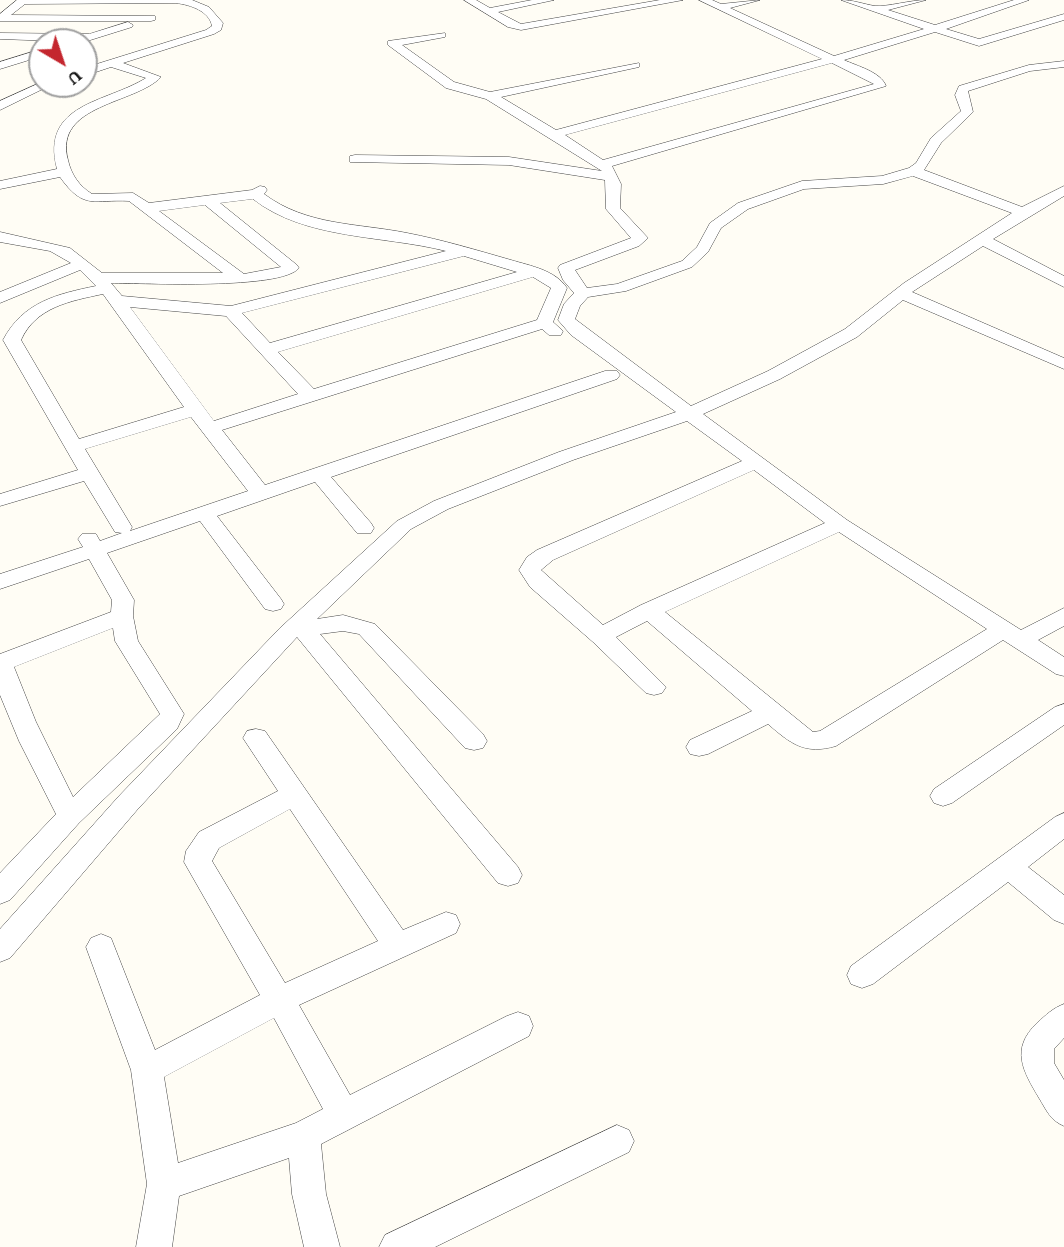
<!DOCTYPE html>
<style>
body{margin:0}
#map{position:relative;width:1064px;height:1247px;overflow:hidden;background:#fffdf5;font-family:"Crimson Pro",serif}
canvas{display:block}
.north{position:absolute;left:28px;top:28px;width:70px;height:70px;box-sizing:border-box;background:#fff;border:2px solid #a0a0a0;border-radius:50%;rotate:141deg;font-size:19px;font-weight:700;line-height:28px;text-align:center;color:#111}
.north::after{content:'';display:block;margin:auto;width:24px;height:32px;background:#c4262e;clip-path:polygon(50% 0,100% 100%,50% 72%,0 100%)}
</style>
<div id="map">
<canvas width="1064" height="1247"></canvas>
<div class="north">U</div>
</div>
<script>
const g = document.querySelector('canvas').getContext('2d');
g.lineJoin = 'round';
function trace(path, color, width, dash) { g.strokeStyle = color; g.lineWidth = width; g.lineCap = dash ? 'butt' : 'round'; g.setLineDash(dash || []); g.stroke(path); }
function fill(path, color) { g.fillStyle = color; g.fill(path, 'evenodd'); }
const minor = new Path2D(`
 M 17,0 L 192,0 L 209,7 L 223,23 L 221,30 L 214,34 L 123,63 L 161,77 C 136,104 53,104 68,160 C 71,174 79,186 92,194 L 133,193 L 149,203 L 252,190 L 260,186 L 265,187 L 267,190 L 264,194 C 307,226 357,223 407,233 C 443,240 476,250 511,260 C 531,266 555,270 567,288 L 553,322 L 563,331 L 561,335 L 549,335 L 542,329 L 222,430 L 265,485 L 605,371 L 617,371 L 620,375 L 617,379 L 331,477 L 371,523 L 374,528 L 371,533 L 357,533 L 315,482 L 217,516 L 281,599 L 284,604 L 281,609 L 273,611 L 265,609 L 200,521 L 107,553 L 134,600 L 133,616 L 138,641 L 184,714 L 177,729 L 79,823 L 10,900 L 0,904 L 0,873 L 56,814 L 19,741 L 0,695 L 0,654 L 111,612 L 112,600 L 89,559 L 0,589 L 0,574 L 83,547 L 78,539 L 82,534 L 96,534 L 100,541 L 122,533 L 115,532 L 84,481 L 0,506 L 0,494 L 78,470 L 3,340 C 23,302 57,294 96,286 L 80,270 L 0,303 L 0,292 L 71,263 L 50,251 L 0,242 L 0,232 L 70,248 L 102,273 L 223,273 L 129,201 C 94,199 84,211 60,177 L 0,189 L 0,181 L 57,169 C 40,103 106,103 146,78 L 111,67 L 84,76 L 84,68 L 206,30 L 212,26 C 209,11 191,5 176,3 L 25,4 L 11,15 L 155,16 L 155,20 L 151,21 L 0,21 L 0,14 ZM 253,199 C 305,240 383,235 446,251 L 231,306 L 122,296 L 111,283 C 144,283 281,290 299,268 L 297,265 L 220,203 ZM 205,205 L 281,267 L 244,274 L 159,211 ZM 464,256 L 517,272 L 270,343 L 242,313 ZM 533,277 L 551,288 L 537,320 L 314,389 L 278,352 ZM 103,294 L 184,407 L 79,439 L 21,340 C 36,307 70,301 103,294 ZM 130,307 L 226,316 L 298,394 L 214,421 ZM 191,417 L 248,491 L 130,531 L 132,527 L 85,449 ZM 113,628 L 115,641 L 160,714 L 73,797 L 36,722 L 14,667 Z
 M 464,0 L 476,0 L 490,8 L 532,0 L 554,0 L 498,12 L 521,24 L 660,0 L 683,0 L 521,30 L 508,27 Z
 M 699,0 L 712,0 L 721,4 L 760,0 L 730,8 L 834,56 L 924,29 L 841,0 C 853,0 863,4 875,6 C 887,7 911,0 926,0 L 888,10 L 935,25 L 1014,0 L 1029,0 L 946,29 L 979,39 L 1064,14 L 1064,20 L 979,46 L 935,32 L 844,60 C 857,66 881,72 886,86 L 612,166 L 621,184 L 620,208 L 648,238 L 639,246 L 575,270 L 587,288 L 617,284 L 682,261 L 697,247 L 710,223 L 738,203 L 802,181 L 882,176 L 909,168 L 916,163 L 931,138 L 961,111 L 955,95 L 959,86 L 1029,65 L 1064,61 L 1064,67 L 1030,71 L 968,91 L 973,112 L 941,143 L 924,170 L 1022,207 L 1064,186 L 1064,196 L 993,239 L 1064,276 L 1064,287 L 983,246 L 912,292 L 1064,358 L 1064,369 L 903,300 L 857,337 L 780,379 L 703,414 L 847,520 L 1021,630 L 1064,608 L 1064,626 L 1038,640 L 1064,657 L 1064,676 L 1056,674 L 1003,640 L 836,746 C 805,755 791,744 768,724 L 708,754 L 699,756 L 690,754 L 686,747 L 690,740 L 752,711 L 647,621 L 616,637 L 666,687 L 662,693 L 654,695 L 646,693 L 593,642 L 530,587 L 519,570 L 527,557 L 537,550 L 742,461 L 687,421 L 573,460 L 448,509 L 411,529 L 317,619 L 343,615 L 375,624 L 483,734 L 487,741 L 483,748 L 474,750 L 465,748 L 359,634 L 343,631 L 320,634 L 518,867 L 522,875 L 518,883 L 508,886 L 498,883 L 297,637 L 137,810 L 10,958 L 0,962 L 0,929 L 119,796 L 280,628 L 397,521 L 434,501 L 559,452 L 676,412 L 571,335 L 558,320 L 564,304 L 574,293 L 563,280 L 558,268 L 560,265 L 631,238 L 606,209 L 605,180 L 509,165 L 350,162 L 350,156 L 355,155 L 509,157 L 602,171 L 486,99 L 446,88 L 388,45 L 388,41 L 445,33 L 445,37 L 402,45 L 454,82 L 490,92 L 639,63 L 639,67 L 501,97 L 556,130 L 822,59 ZM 832,63 L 874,84 L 603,160 L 565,135 ZM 913,176 L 1012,213 L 904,283 L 845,329 L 768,371 L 691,406 L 575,319 L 580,306 L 588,297 L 626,291 L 692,267 L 708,252 L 721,228 L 748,209 L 804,189 L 883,184 ZM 754,470 L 825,523 L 641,605 L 603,625 L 541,570 L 553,560 ZM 839,532 L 987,629 L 820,731 L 813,732 L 665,612 Z
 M 128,22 L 133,25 L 132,27 L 84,42 L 0,39 L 0,33 L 89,34 Z
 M 42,49 L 42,56 L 0,69 L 0,62 Z
 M 42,82 L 42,84 L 53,84 L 0,110 L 0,101 Z
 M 1064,704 L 1064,725 L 952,803 L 943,806 L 934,803 L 930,796 L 934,789 L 1055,707 Z
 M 256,729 L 265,731 L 403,930 L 446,912 L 456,915 L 460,924 L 456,933 L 299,1005 L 350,1095 L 507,1016 L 518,1012 L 529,1016 L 533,1026 L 529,1036 L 321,1144 L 326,1194 L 340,1247 L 304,1247 L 292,1194 L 289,1158 L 179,1196 L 172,1247 L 136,1247 L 147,1184 L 131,1070 L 86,947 L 91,938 L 101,934 L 111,938 L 155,1050 L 260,995 L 184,862 L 186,851 L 199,832 L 278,791 L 243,738 L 247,731 ZM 290,809 L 378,941 L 285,983 L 212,861 L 219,848 ZM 274,1018 L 323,1109 L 296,1123 L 178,1163 L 164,1077 Z
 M 1064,813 L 1064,839 L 1028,867 L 1064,895 L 1064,924 L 1054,920 L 1008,882 L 873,984 L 862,988 L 851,984 L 847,975 L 851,966 L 1055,817 Z
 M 1064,1004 L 1064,1038 L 1054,1049 L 1054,1063 L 1064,1080 L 1064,1126 C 1050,1120 1047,1111 1039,1098 C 1023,1071 1010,1049 1037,1023 C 1046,1015 1053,1008 1064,1004 Z
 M 617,1125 L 629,1130 L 634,1141 L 629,1152 L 435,1247 L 379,1247 L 385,1235 Z`);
trace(minor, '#444', 1);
fill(minor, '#fff');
</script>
